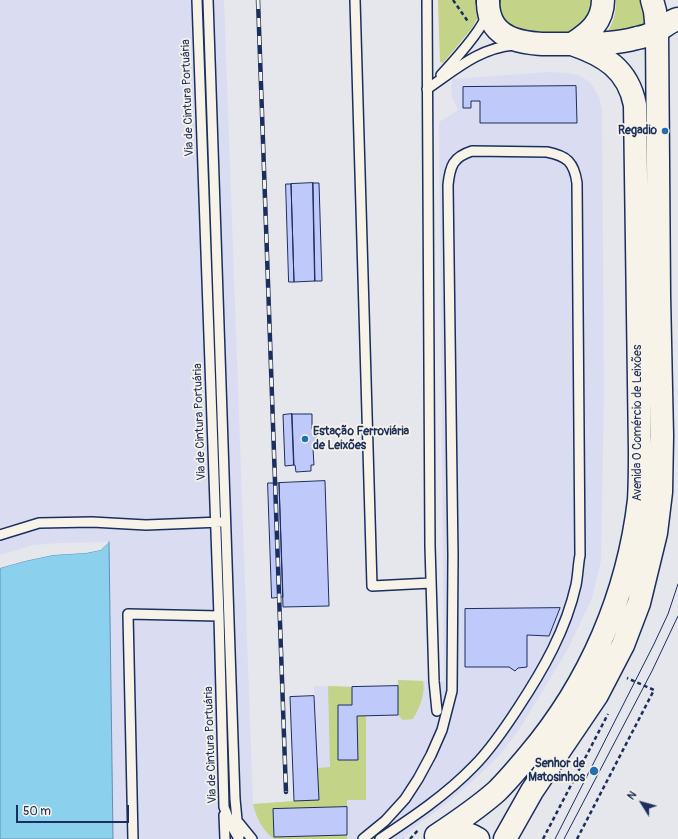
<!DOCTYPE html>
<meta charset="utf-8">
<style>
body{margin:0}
#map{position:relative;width:678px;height:839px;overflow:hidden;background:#e6e6ed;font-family:Pangolin,sans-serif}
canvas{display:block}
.north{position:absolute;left:622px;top:783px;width:40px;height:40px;-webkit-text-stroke:3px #f7f3e8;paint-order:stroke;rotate:307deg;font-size:11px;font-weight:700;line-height:16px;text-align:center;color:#1b2f5e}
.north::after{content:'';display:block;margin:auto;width:14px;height:18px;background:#1b2f5e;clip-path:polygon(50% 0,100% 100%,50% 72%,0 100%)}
.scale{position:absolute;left:16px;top:805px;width:113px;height:18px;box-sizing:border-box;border:2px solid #1b2f5e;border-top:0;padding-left:5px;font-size:12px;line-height:14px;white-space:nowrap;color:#1b2f5e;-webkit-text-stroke:3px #f7f3e8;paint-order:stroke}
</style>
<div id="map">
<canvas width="678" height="839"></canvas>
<div class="north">N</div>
<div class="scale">50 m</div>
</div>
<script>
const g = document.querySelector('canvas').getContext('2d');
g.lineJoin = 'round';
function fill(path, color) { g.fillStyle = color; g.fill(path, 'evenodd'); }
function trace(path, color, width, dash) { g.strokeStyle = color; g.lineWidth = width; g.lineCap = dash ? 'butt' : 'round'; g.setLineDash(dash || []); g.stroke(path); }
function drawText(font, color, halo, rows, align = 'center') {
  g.font = font + ' Pangolin,sans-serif'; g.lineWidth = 3.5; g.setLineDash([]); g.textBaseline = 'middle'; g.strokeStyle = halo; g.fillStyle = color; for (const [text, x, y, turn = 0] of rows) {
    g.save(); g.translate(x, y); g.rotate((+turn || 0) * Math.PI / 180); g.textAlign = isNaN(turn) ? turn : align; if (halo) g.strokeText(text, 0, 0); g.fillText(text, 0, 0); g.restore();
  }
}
fill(new Path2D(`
 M 0,0 L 224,0 L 253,804 L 319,800 L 314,686 L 397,686 L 398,680 L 444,681 L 439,122 L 458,110 L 452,98 L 451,87 L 453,79 L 550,72 L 566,73 L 578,75 L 588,81 L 594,88 L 599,97 L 602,110 L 604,393 L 601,560 L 592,598 L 568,649 L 520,728 L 498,757 L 475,779 L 451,800 L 415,827 L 403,839 L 113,839 L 109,542 L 61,543 L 33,545 L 0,555 Z`), '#daddf1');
fill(new Path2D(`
 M 438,0 L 481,0 L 480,13 L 472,28 L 443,63 L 440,62 Z
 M 496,0 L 594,0 L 588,21 L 567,35 L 521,33 L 502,19 Z
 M 616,0 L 643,0 L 651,28 L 603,37 C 613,27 616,14 616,0 Z
 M 398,680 L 423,681 C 426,693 419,709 413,719 L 403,720 L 398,715 Z
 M 328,686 L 352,687 L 352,705 L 338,705 L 338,760 L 358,760 L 357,716 L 366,716 L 366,800 L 347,800 L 347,807 L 273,809 L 274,837 L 347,835 L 347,839 L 274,839 C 263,831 256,818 253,804 L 294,801 L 317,768 L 330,767 Z`), '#c3d387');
const water = new Path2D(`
 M 109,542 L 113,839 L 0,839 L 0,568 L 25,561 L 53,555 L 86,553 L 101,550 Z`);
fill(water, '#8bd0ec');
trace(water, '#5e90b3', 1);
fill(new Path2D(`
 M 106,542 L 109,542 L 101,550 L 86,553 L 53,555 L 25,561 L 0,568 L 0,566 L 25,559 L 53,553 L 86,551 L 100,548 Z`), '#e6e6ed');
const building = new Path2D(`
 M 576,86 L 577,123 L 480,123 L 480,101 L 471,101 L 471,108 L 463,108 L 463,87 Z
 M 313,183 L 315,281 L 294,282 L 291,184 Z
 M 313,183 L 319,183 L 322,281 L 315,281 Z
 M 286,184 L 291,184 L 294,282 L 289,282 Z
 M 292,414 L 312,414 L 312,429 L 316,429 L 317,449 L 313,449 L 314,465 L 311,465 L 311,471 L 296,472 L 295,465 L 294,465 Z
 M 292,414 L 294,465 L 285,466 L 283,415 Z
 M 325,481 L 329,606 L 283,607 L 279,483 Z
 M 268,483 L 279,483 L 283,597 L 272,598 Z
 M 560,608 L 549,636 L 527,635 L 527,667 L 518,668 L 515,671 L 509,667 L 465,667 L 465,609 Z
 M 398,686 L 398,715 L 357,716 L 358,760 L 338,760 L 338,705 L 352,705 L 352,687 Z
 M 314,696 L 319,800 L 294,801 L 290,697 Z
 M 347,807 L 347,835 L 274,837 L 273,809 Z`);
fill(building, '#bfc9fa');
trace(building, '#1b2f5e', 1);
const service = new Path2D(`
 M 197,0 L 219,616 L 224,807 L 230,823 L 239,839
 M 208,0 L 235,799 L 237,820 L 240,834
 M 355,0 L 372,586 L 431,583
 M 427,0 L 430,546 L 434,681 L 437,711
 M 441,75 C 453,62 482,30 487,14
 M 427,89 C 455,70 479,48 514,45
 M 0,535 L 39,523 L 92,522 L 146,525 L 221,522
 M 224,815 L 225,839
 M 239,823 L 252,839
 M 133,839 L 128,614 L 219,616
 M 363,839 L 385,821 L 405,799 L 418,779 L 431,755 L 442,730 L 452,691 L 453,556 L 448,185 C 450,166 453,157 472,151 L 547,152 C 567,156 574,162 577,183 L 580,555 C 578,565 578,575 576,585 C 566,630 543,670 518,708 C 505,728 491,749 474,766 C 446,795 413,817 380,839`);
const secondary = new Path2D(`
 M 488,0 C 487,49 540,44 573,44 C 595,44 616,44 637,38 C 644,37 651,34 657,31 C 664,27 670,21 678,19
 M 572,44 C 589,33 603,22 603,0
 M 439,835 C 455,830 463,830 478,839
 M 436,836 C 457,822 478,808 497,791 C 508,780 519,767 529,755 C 590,683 628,594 639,500 C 640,484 640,468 640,452 L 635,105 C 628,69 604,55 572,44
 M 505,839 L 532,791 L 597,695 L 623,645 L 639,603 L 656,533 L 661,492 L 662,436 L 659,295 L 657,31 L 655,11 L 652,0`);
const motorway = new Path2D(`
 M 488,0 L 488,2`);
trace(service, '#1b2f5e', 12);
trace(secondary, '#1b2f5e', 25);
trace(motorway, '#1b2f5e', 25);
trace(new Path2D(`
 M 453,0 L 469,23
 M 410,839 L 419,829
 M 543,839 L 608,714
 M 577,839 L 654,690 L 627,678`), '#1b2f5e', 2.5, [4, 3]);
trace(service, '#f7f3e8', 9);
trace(secondary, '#f7f3e8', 22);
trace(motorway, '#f7f3e8', 22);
trace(new Path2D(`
 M 555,839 L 654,644 L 668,614 L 678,584
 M 564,839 L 652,671 L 678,616`), '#1b2f5e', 1);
const rail = new Path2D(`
 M 258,0 L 286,792`);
trace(rail, '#1b2f5e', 4.5);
trace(rail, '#f7f3e8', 3, [9]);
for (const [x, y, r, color] of [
 [665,131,4,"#1f6fb2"],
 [305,439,4,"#1f6fb2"],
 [594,771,5,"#1f6fb2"]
]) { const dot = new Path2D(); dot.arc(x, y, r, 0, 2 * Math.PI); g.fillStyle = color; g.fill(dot); trace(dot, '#f7f3e8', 1.5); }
drawText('12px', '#1b2f5e', '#f7f3e8', [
 ["Via de Cintura Portuária",188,98,-92],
 ["Via de Cintura Portuária",200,422,-92],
 ["Avenida O Comércio de Leixões",638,423,-90],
 ["Via de Cintura Portuária",211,745,-92]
]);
drawText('bold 12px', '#1b2f5e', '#f7f3e8', [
 ["Regadio",657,131],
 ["Estação Ferroviária",313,432,"left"],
 ["de Leixões",313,446,"left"],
 ["Senhor de",585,764],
 ["Matosinhos",585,778]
], 'right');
</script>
